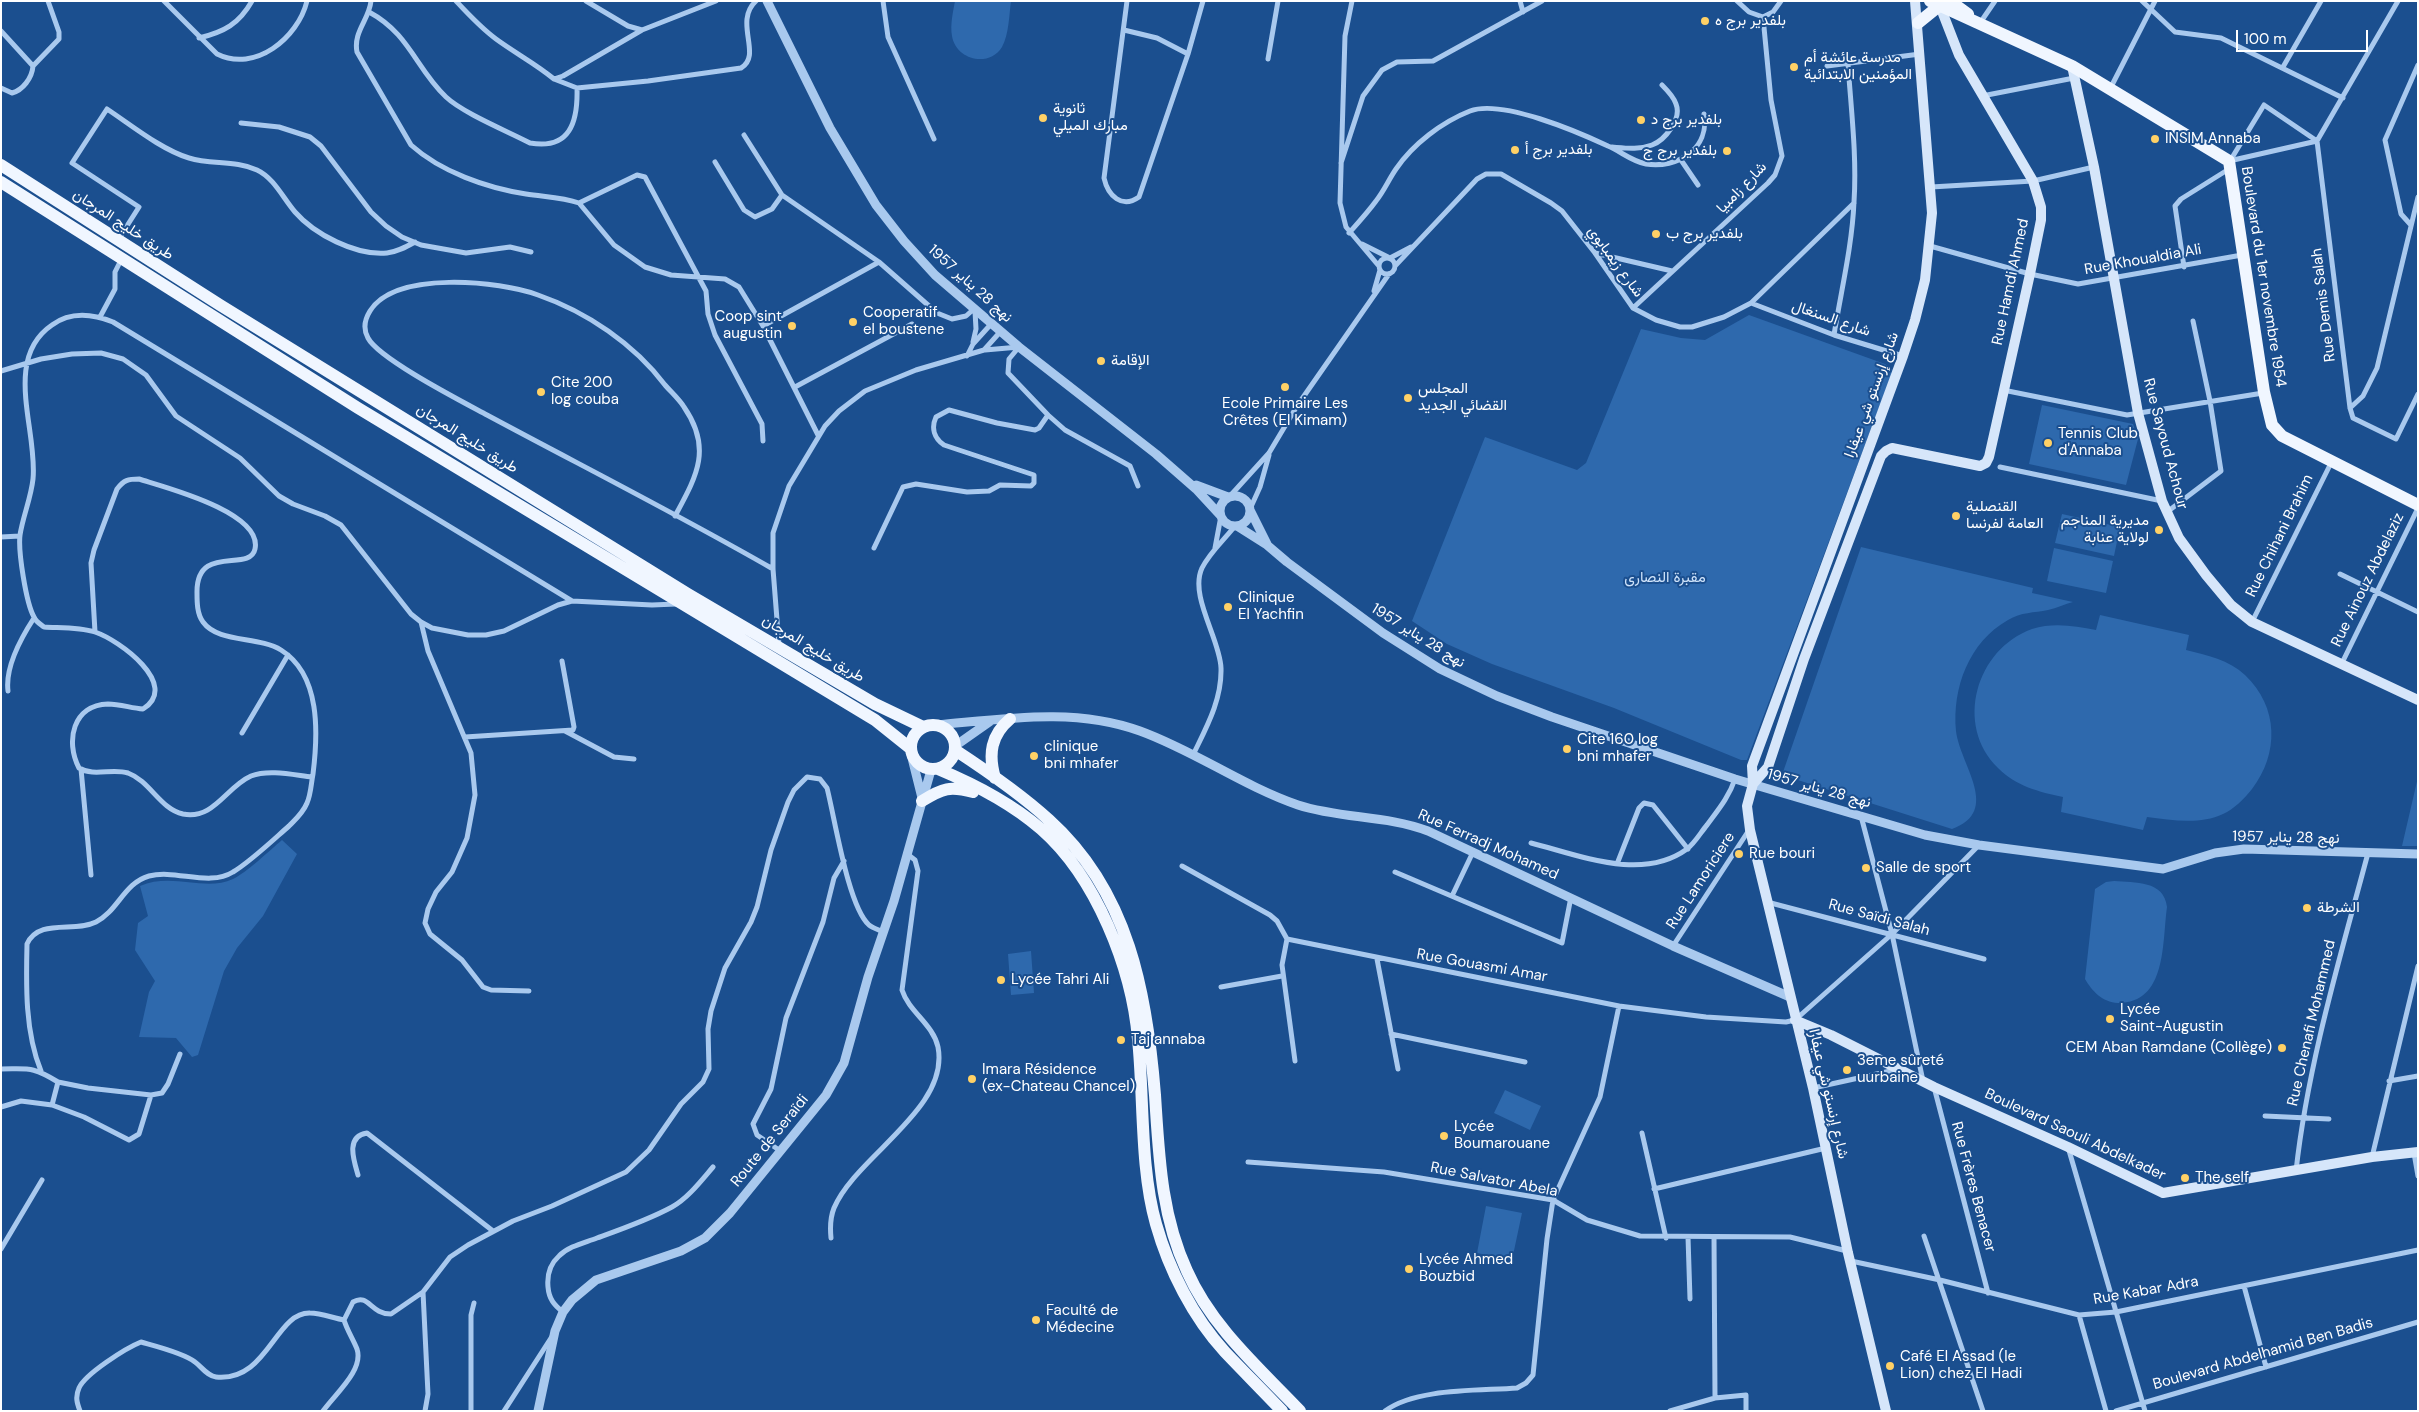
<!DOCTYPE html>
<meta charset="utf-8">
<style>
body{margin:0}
#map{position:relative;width:2419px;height:1412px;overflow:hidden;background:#1b4f8f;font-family:"DM Sans",sans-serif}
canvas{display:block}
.frame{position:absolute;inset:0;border:2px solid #fff;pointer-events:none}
.scale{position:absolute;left:2236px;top:30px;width:132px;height:22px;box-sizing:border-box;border:2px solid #fff;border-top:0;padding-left:6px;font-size:15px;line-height:18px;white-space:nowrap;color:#fff;-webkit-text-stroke:4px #1b4f8f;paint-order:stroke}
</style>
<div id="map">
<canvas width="2419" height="1412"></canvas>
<div class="frame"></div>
<div class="scale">100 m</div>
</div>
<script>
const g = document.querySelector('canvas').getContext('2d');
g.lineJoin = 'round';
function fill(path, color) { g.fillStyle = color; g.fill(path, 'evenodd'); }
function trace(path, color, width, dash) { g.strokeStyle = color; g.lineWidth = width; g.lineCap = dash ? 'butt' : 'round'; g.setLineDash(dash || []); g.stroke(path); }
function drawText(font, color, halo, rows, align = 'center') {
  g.font = font + ' "DM Sans",Vazirmatn,sans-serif'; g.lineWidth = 4; g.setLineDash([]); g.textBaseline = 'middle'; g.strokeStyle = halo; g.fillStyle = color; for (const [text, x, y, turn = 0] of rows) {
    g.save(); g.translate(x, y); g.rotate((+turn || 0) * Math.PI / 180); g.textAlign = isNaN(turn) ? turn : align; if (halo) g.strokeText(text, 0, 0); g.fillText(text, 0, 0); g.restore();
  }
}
fill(new Path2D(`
 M 955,1 L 1011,1 C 1009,16 1009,34 1002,47 C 989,68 956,60 952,36 C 950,25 953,12 955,1 Z
 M 1749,315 L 1885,364 L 1893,370 L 1747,760 L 1741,760 L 1614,708 L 1492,664 L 1447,644 L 1412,621 L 1485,437 L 1577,470 L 1586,463 L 1641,329 L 1681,338 L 1705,340 Z
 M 2042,405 L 2133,424 L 2138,439 L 2126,485 L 2029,464 Z
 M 2062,514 L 2120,527 L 2114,556 L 2055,543 Z
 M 1861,547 L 2033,588 L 2032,593 L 2073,602 C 2065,604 2057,608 2048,610 C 2034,613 2021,612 2008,620 C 1969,642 1952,688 1956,731 C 1960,765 2002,811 1952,829 L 1782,775 Z
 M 2054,548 L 2113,561 L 2106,593 L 2047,581 Z
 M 2100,615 L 2189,635 L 2186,650 C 2207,655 2229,660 2245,675 C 2279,707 2279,754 2252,789 C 2244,799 2234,809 2223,814 C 2200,825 2171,820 2147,817 L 2143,830 L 2061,812 L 2063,797 C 2039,792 2016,786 1998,768 C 1954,725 1976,649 2032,629 C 2054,622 2075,626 2096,630 Z
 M 2418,777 L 2418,846 L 2402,846 Z
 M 282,840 L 297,854 L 263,916 L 237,948 L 224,971 L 198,1055 L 192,1057 L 176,1038 L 139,1037 L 149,992 L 155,981 L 135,950 L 138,923 L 148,916 L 140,886 C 172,872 205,892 233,879 C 246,873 269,851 282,840 Z
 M 2114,881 C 2135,883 2164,880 2167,907 C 2162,943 2167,1003 2118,1003 C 2102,1002 2092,991 2085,979 L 2095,889 L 2106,882 Z
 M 1031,951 L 1034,993 L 1011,995 L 1008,954 Z
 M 1505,1090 L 1541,1106 L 1530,1130 L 1494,1113 Z
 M 1486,1206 L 1522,1213 L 1512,1260 L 1477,1253 Z`), '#2e69ad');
trace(new Path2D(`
 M 164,1 L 217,54 C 255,73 298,38 307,1
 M 371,1 C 369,20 353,32 357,52 L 411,145 C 441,172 487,188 526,194 C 545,197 562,197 579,203 L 637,175 L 645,177 L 706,291 L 708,314 L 715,335 L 762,424 L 763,441
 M 456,1 C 469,15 481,28 496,39 C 515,53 536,64 554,79 L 563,76 L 642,30
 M 586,1 L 628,26 L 642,30 L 716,1
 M 883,1 L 888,37 L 934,139
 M 1127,1 L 1104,178 C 1108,196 1122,209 1139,197 L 1188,54 L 1203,1
 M 1352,1 L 1345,36 L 1340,203 L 1346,227 L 1378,265
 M 1520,1 L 1523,12
 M 1737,1 L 1749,12 L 1763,17 L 1773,12 L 1781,1
 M 2142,1 L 2175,32 L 2221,38 L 2343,98
 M 369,12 C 410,34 416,69 446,97 C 463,113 507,131 530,143 C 570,150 578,122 577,88
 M 1980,23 L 1995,1
 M 1124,30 L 1157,38 L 1188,54
 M 1,31 L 33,66 C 32,78 23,90 12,93 L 1,88
 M 199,38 C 224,32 239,24 252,1
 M 1268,59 L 1278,1
 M 33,66 L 59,39 L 59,32 L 48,1
 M 1827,66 L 1920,54
 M 2283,67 L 2321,1
 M 554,79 L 577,88 L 648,81 L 741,68 C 763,55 733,22 756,1
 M 2111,87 L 2155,1
 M 1982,96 L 2074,78
 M 241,123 L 279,127 L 310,137 L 321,146 L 371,212 L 386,226 L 402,237 L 421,245 L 466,253 L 510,247 L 531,252
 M 744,135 L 782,195 L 879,262 L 937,313 L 952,319 L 966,316 L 975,308
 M 1612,147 C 1625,148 1639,150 1652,145 C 1665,140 1682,119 1676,104 C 1674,97 1667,90 1662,85
 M 1681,160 L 1698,185
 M 2229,161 L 2317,141 L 2398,1
 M 2230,161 L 2264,105 L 2317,141 L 2350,408 L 2353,418 L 2396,439 L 2418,394
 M 715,162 L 744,210 L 755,217 L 772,209 L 782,195
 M 1341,163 L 1363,96 L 1382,70 L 1397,62 L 1433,61 L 1542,1
 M 1931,187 L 2033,181 L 2094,167
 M 579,203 L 614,245 L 645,267 L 671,275 L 725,279 L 739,287 L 763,326 L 818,435
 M 2410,224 L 2401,214 L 2385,140 L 2418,65
 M 1349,233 C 1358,223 1368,212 1376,201 C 1384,191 1389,179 1396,169 C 1413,144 1442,122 1470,111 C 1502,99 1578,132 1608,146 C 1622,152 1631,161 1646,164 C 1677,169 1710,149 1704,114
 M 118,240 L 139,207 L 72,163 L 107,109 C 131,125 162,150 189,158 C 211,165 235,160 257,170 C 274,178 283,198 295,212 C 314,234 356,256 387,253 C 397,252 406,247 415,242
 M 1362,244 L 1388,257
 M 1930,246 L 2030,274 L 2078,284 L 2242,255
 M 1595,253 L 1672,271
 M1379 266a8 8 0 1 1 16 0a8 8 0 1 1-16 0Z
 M 1390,258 L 1411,247
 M 1395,266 L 1477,179 L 1486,174 L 1501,174 L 1551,203 L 1562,211 L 1595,253 L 1633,308 L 1656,320 L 1680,327 L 1692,327 L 1724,317 L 1751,303 L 1854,203
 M 2184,267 L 2175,206 L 2181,199 L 2229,169
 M 1374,291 L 1380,270
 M 1751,303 L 1834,335 L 1903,356
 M 1633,308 L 1768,183 L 1775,175 L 1782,156 L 1771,100 L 1763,17
 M 100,317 L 115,289 L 115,272 L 121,260
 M 763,326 L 879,262
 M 1834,335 C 1841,291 1852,247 1854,202 C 1857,156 1851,109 1848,64
 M 973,342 L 976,329 L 975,311
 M 985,350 L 1019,347
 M 967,356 L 973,344 L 992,323
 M 1,371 L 41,359 L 72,354 L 101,353 L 123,359 L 146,375 L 176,416 L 240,458 L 279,496 L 293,504 L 325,516 L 341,525 L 411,614 L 421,622 L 432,628 L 468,635 L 486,635 L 504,631 L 558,605 L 572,601 L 652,605 L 676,604
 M 795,387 L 912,324
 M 2003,390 L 2127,415 L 2263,393
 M 2350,408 L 2363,396 L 2377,368 L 2418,197
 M 1048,415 L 1065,430 L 1130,466 L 1138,486
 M 2000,467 L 2162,501
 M 1230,496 L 1269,453 L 1297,406 L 1389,274
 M 1250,509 L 1260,487 L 1269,455
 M 2167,512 L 2221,471 L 2210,401 L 2193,321
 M 675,516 C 696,477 713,449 684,407 C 679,399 671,392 665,385 C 634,344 587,312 538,295 C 500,281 395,270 370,311 C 365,319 363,329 368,338 C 379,359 463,402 487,415 C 582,466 679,515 773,569
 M 1,537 L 20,536
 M 874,548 L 903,487 L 916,484 L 967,492 L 989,491 L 1000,485 L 1031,486 L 1034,483 L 1034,475 L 944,445 C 934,438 931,428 936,417 L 949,410 L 997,423 L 1035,430 L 1039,428 L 1048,415 L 1008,373 L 1009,359 L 1019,347
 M 1215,548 L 1221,516
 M 2340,574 L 2418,612
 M 421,622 L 428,651 L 471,753 L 475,795 L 467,838 L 452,872 L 436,892 L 428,909 L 425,923 L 430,934 L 462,960 L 483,987 L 491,990 L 529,991
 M 2252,622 L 2331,463
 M 779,645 L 773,569 L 773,533 L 789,486 L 825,426 L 839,411 L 865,391 L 916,370 L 984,350 L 1001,331
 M 2342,663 L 2418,508
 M 8,691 C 5,667 21,638 34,618
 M 565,731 L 614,757 L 634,759
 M 242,733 L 288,655
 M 465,737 L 573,730 L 574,727 L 562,661
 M 1193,755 C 1206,728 1222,700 1221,668 C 1220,639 1189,596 1202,568 C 1210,552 1224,540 1235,526
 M 81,769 L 91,875
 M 312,777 C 294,775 269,769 251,776 C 226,787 214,820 183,814 C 160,809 150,781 128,773 C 112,768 94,777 79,768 C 65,741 73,705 108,704 C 120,704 131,708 143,709 C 181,685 119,640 95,632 C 79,627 60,628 44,627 C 40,624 36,622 34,617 C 26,603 18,551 20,535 C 23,516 31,498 33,479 C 38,431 2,359 52,325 C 71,311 93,314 113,322 L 572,601
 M 1861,816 L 1892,934 L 1923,1081
 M 1531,843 C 1579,855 1642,882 1687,849 C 1695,843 1701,832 1707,825 C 1718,810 1729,797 1735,779
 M 1617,864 L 1639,808 L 1644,803 L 1653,805 L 1688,849
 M 1182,866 L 1270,915 L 1277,921 L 1287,939
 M 1395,872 L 1562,943 L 1571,897
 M 1452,896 L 1473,852
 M 1767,902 L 1984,959
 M 1673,946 L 1749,830
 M 1377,959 L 1398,1069
 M 1221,987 L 1282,976
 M 1391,1034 L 1525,1062
 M 1295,1061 L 1282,965 L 1287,939 L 1619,1006 L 1706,1017 L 1786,1022 L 1795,1020 L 1892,934 L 1979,845
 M 1,1069 C 29,1069 32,1066 58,1082 L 52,1105
 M 41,1071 C 25,1032 26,986 27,944 C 39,918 74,933 96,922 C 118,911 124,883 149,876 C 176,869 209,887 233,872 C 250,862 273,840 289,826 C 296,819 303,813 307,803 C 311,794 311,784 313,774 C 318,734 321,675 281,650 C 258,636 218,643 203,622 C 197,614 197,602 197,593 C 196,543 250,573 255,549 C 263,512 164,487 139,479 C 128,479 124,480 117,489 L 94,550 L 91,563 L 95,632
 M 2389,1081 L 2418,1076
 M 58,1082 L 88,1088 L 151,1095
 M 1934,1087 L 1988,1293
 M 1813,1088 L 1895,1070
 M 1,1107 L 21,1101 L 52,1105 L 84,1117 L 129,1140 L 139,1134 L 151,1095 L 162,1093 L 168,1084 L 180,1054
 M 2265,1116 L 2329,1119
 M 1642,1133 L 1666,1238
 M 2068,1147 L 2145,1411
 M 779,1150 L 757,1135 L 753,1124 L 771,1089 L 786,1018 L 823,922 L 834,878 L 844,861
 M 2414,1153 L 2418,1176
 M 2372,1157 L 2418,966
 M 1248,1162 L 1384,1172 L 1553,1200 L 1587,1220 L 1640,1236 L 1790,1237 L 1847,1251
 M 2296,1171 C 2308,1063 2340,958 2368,853
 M 358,1175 C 354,1161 345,1136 367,1133 L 493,1231
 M 1654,1189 L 1826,1148
 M 1924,1236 L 1983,1411
 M 1688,1237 L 1690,1299
 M 1714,1237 L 1715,1398
 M 831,1238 C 830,1228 830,1218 834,1208 C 856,1156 950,1109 938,1047 C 933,1024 909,1012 902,990 L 918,871 L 915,860 L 906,853
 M 1,1249 L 42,1180
 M 1851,1261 L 1940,1280 L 2079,1315 L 2116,1312 L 2418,1250
 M 2244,1286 L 2266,1367
 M 423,1292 L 428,1394 L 425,1411
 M 563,1312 C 554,1305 549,1299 548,1287 C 547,1276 550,1264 559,1256 C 569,1246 584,1243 597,1238 C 622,1229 648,1220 672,1207 C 688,1198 701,1181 713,1167
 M 2079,1315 L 2106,1411
 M 80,1411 C 77,1403 75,1397 79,1388 C 85,1374 126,1348 141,1342 C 155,1346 184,1353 195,1362 C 202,1367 207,1376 216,1377 C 268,1382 275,1312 310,1313 C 321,1313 333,1318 344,1320
 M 323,1411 C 335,1394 364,1370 357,1349 C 353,1339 347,1330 344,1320 L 353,1302 C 369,1293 370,1314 391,1314 L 423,1292 L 450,1257 L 468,1245 L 513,1221 L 552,1206 L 626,1172 L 649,1150 L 681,1104 L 703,1082 L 709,1069 L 708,1029 L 711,1011 L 725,968 L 751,922 L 757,907 L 771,850 L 788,802 L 794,790 L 807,777 L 820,779 L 827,788 C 835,819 848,906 869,925 C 873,928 879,930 883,932
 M 471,1411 L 471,1315 L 474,1303
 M 504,1411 L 551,1338
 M 1385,1411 C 1416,1388 1478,1391 1517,1388 L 1526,1383 L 1533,1375 L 1547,1239 L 1553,1200 L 1600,1097 L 1619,1006
 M 1670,1411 L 1715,1398 L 1746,1395 L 1746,1411
 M 2116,1411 L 2418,1322`), '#a9c9ee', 5);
trace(new Path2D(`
 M 767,1 L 830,128 L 876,205 L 904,241 L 935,275 L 1019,347 L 1156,454 L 1196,489 L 1220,515
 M 1196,485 L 1228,497
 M1220 511a15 15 0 1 1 30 0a15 15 0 1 1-30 0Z
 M 1250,510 L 1267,544
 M 1237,526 L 1267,545 L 1287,562 L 1383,633 L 1440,669 L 1497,696 L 1552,717 L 1735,779 L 1925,835 L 1979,845 L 2163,869 L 2215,853 L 2244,849 L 2418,854
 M 937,725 C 1004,719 1075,707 1140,731 C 1195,751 1243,786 1298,805 C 1341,819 1386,815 1428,831 L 1673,946 L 1790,997
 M 955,746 L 992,720
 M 911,754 L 922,798
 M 538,1411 L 555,1331 L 563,1312 L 572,1300 L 596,1280 L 681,1251 L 705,1238 L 730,1213 L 826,1095 L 844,1063 L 868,977 L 894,901 L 931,770`), '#a9c9ee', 9);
trace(new Path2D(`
 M 2072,66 L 2094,167 L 2138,413 L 2162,501 L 2179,538 L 2206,575 L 2231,605 L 2252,622 L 2418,700
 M 1753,784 L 1768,767 L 1804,659 L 1881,456 L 1886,451 L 1892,448 L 1980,466 L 1986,463 L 1989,457 L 2030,274 L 2041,220 L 2041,207 L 2033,181 L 1959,55 L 1938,1
 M 1795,1020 L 1831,1035 L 1934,1087 L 2068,1147 L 2163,1193 L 2372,1157 L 2418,1152
 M 1886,1411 L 1848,1253 L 1813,1088 L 1750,830 L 1747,806 L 1753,784 L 1752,766 L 1903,356 L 1915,320 L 1925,280 L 1932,213 L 1915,1`), '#d6e6fa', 10);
trace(new Path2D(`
 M 1930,1 L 2072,66 L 2229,161 L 2264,392 L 2272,425 L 2282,436 L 2418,505
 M 1950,1 L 1968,14
 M 1918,23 L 1939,6
 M 1,165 L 220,305 L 688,594 L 875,704 L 923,727
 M 1,182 L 358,408 L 875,720 L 910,748
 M911 747a22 22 0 1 1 44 0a22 22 0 1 1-44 0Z
 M 955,750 C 987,771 1021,794 1049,820 C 1129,892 1147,994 1155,1095 C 1159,1156 1161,1215 1187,1271 C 1211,1326 1259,1368 1300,1411
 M 938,769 C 974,784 1012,804 1041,829 C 1096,877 1132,968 1138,1039 C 1144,1098 1140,1168 1156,1224 C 1169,1270 1193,1317 1225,1352 C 1244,1372 1263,1391 1282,1411
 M 995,778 C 988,754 991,735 1010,719
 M 922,801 C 943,788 950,786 973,792`), '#f0f6ff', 12);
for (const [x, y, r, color] of [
 [1705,21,5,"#ffd166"],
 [1794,67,5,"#ffd166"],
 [1043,118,5,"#ffd166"],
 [1641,120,5,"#ffd166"],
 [2155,139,5,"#ffd166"],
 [1515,150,5,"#ffd166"],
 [1727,151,5,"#ffd166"],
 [1656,234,5,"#ffd166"],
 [853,322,5,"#ffd166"],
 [792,326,5,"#ffd166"],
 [1101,361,5,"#ffd166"],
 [1285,387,5,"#ffd166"],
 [541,392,5,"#ffd166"],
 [1408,398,5,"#ffd166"],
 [2048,443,5,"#ffd166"],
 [1956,516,5,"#ffd166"],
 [2159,530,5,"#ffd166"],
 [1228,607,5,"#ffd166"],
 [1567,749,5,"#ffd166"],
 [1034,756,5,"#ffd166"],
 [1739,854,5,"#ffd166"],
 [1866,868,5,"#ffd166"],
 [2307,908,5,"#ffd166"],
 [1001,980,5,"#ffd166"],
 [2110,1019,5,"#ffd166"],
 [1121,1040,5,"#ffd166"],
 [2282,1048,5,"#ffd166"],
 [1847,1070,5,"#ffd166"],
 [972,1079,5,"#ffd166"],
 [1444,1136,5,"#ffd166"],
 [2185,1178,5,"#ffd166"],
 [1409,1269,5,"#ffd166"],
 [1036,1320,5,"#ffd166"],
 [1890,1366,5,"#ffd166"]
]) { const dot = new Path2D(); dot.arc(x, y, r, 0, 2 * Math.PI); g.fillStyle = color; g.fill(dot); trace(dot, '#1b4f8f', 2); }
drawText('15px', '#fff', '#1b4f8f', [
 ["بلفدير برج ه",1715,21],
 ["مدرسة عائشة أم",1804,58],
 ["المؤمنين الابتدائية",1804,75],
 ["ثانوية",1053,109],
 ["مبارك الميلي",1053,126],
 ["بلفدير برج د",1651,120],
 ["INSIM Annaba",2165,139],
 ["بلفدير برج أ",1525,150],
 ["بلفدير برج ج",1717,151,"right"],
 ["بلفدير برج ب",1666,234],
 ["Cooperatif",863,313],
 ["el boustene",863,330],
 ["Coop sint",782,317,"right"],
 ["augustin",782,334,"right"],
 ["الإقامة",1111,361],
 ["Cite 200",551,383],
 ["log couba",551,400],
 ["المجلس",1418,389],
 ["القضائي الجديد",1418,406],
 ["Ecole Primaire Les",1285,404,"center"],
 ["Crêtes (El Kimam)",1285,421,"center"],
 ["Tennis Club",2058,434],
 ["d'Annaba",2058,451],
 ["القنصلية",1966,507],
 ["العامة لفرنسا",1966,524],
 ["مديرية المناجم",2149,521,"right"],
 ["لولاية عنابة",2149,538,"right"],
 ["Clinique",1238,598],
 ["El Yachfin",1238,615],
 ["Cite 160 log",1577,740],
 ["bni mhafer",1577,757],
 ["clinique",1044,747],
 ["bni mhafer",1044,764],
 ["Rue bouri",1749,854],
 ["Salle de sport",1876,868],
 ["الشرطة",2317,908],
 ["Lycée Tahri Ali",1011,980],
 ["Lycée",2120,1010],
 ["Saint-Augustin",2120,1027],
 ["Taj annaba",1131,1040],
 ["CEM Aban Ramdane (Collège)",2272,1048,"right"],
 ["3eme sûreté",1857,1061],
 ["uurbaine",1857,1078],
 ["Imara Résidence",982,1070],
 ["(ex-Chateau Chancel)",982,1087],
 ["Lycée",1454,1127],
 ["Boumarouane",1454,1144],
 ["The self",2195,1178],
 ["Lycée Ahmed",1419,1260],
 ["Bouzbid",1419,1277],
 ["Faculté de",1046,1311],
 ["Médecine",1046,1328],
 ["Café El Assad (le",1900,1357],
 ["Lion) chez El Hadi",1900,1374]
], 'left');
drawText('15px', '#fff', '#1b4f8f', [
 ["شارع زامبيا",1742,188,-46],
 ["طريق خليج المرجان",123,225,33],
 ["Rue Khoualdia Ali",2143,260,-10],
 ["شارع زيمبابوي",1615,262,54],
 ["Boulevard du 1er novembre 1954",2263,277,81],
 ["Rue Hamdi Ahmed",2011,282,-78],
 ["نهج 28 يناير 1957",970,284,42],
 ["Rue Demis Salah",2324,305,-97],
 ["شارع السنغال",1831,319,19],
 ["شارع إرنستو شي عيفارا",1872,395,-70],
 ["طريق خليج المرجان",467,439,32],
 ["Rue Sayoud Achour",2165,444,75],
 ["Rue Chihani Brahim",2280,536,-64],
 ["Rue Ainouz Abdelaziz",2368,580,-64],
 ["نهج 28 يناير 1957",1418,636,32],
 ["طريق خليج المرجان",813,649,31],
 ["نهج 28 يناير 1957",1819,789,16],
 ["نهج 28 يناير 1957",2286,838,1],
 ["Rue Ferradj Mohamed",1488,845,24],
 ["Rue Lamoriciere",1701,881,-57],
 ["Rue Saïdi Salah",1879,918,15],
 ["Rue Gouasmi Amar",1482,966,10],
 ["Rue Chenafi Mohammed",2312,1023,-77],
 ["شارع إرنستو شي عيفارا",1828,1094,77],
 ["Boulevard Saouli Abdelkader",2075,1135,25],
 ["Route de Seraïdi",770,1141,-51],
 ["Rue Salvator Abela",1494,1180,11],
 ["Rue Frères Benacer",1973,1187,75],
 ["Rue Kabar Adra",2146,1291,-10],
 ["Boulevard Abdelhamid Ben Badis",2263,1354,-16]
]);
drawText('15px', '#cfe3fa', '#1b4f8f', [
 ["مقبرة النصارى",1665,578]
]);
</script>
